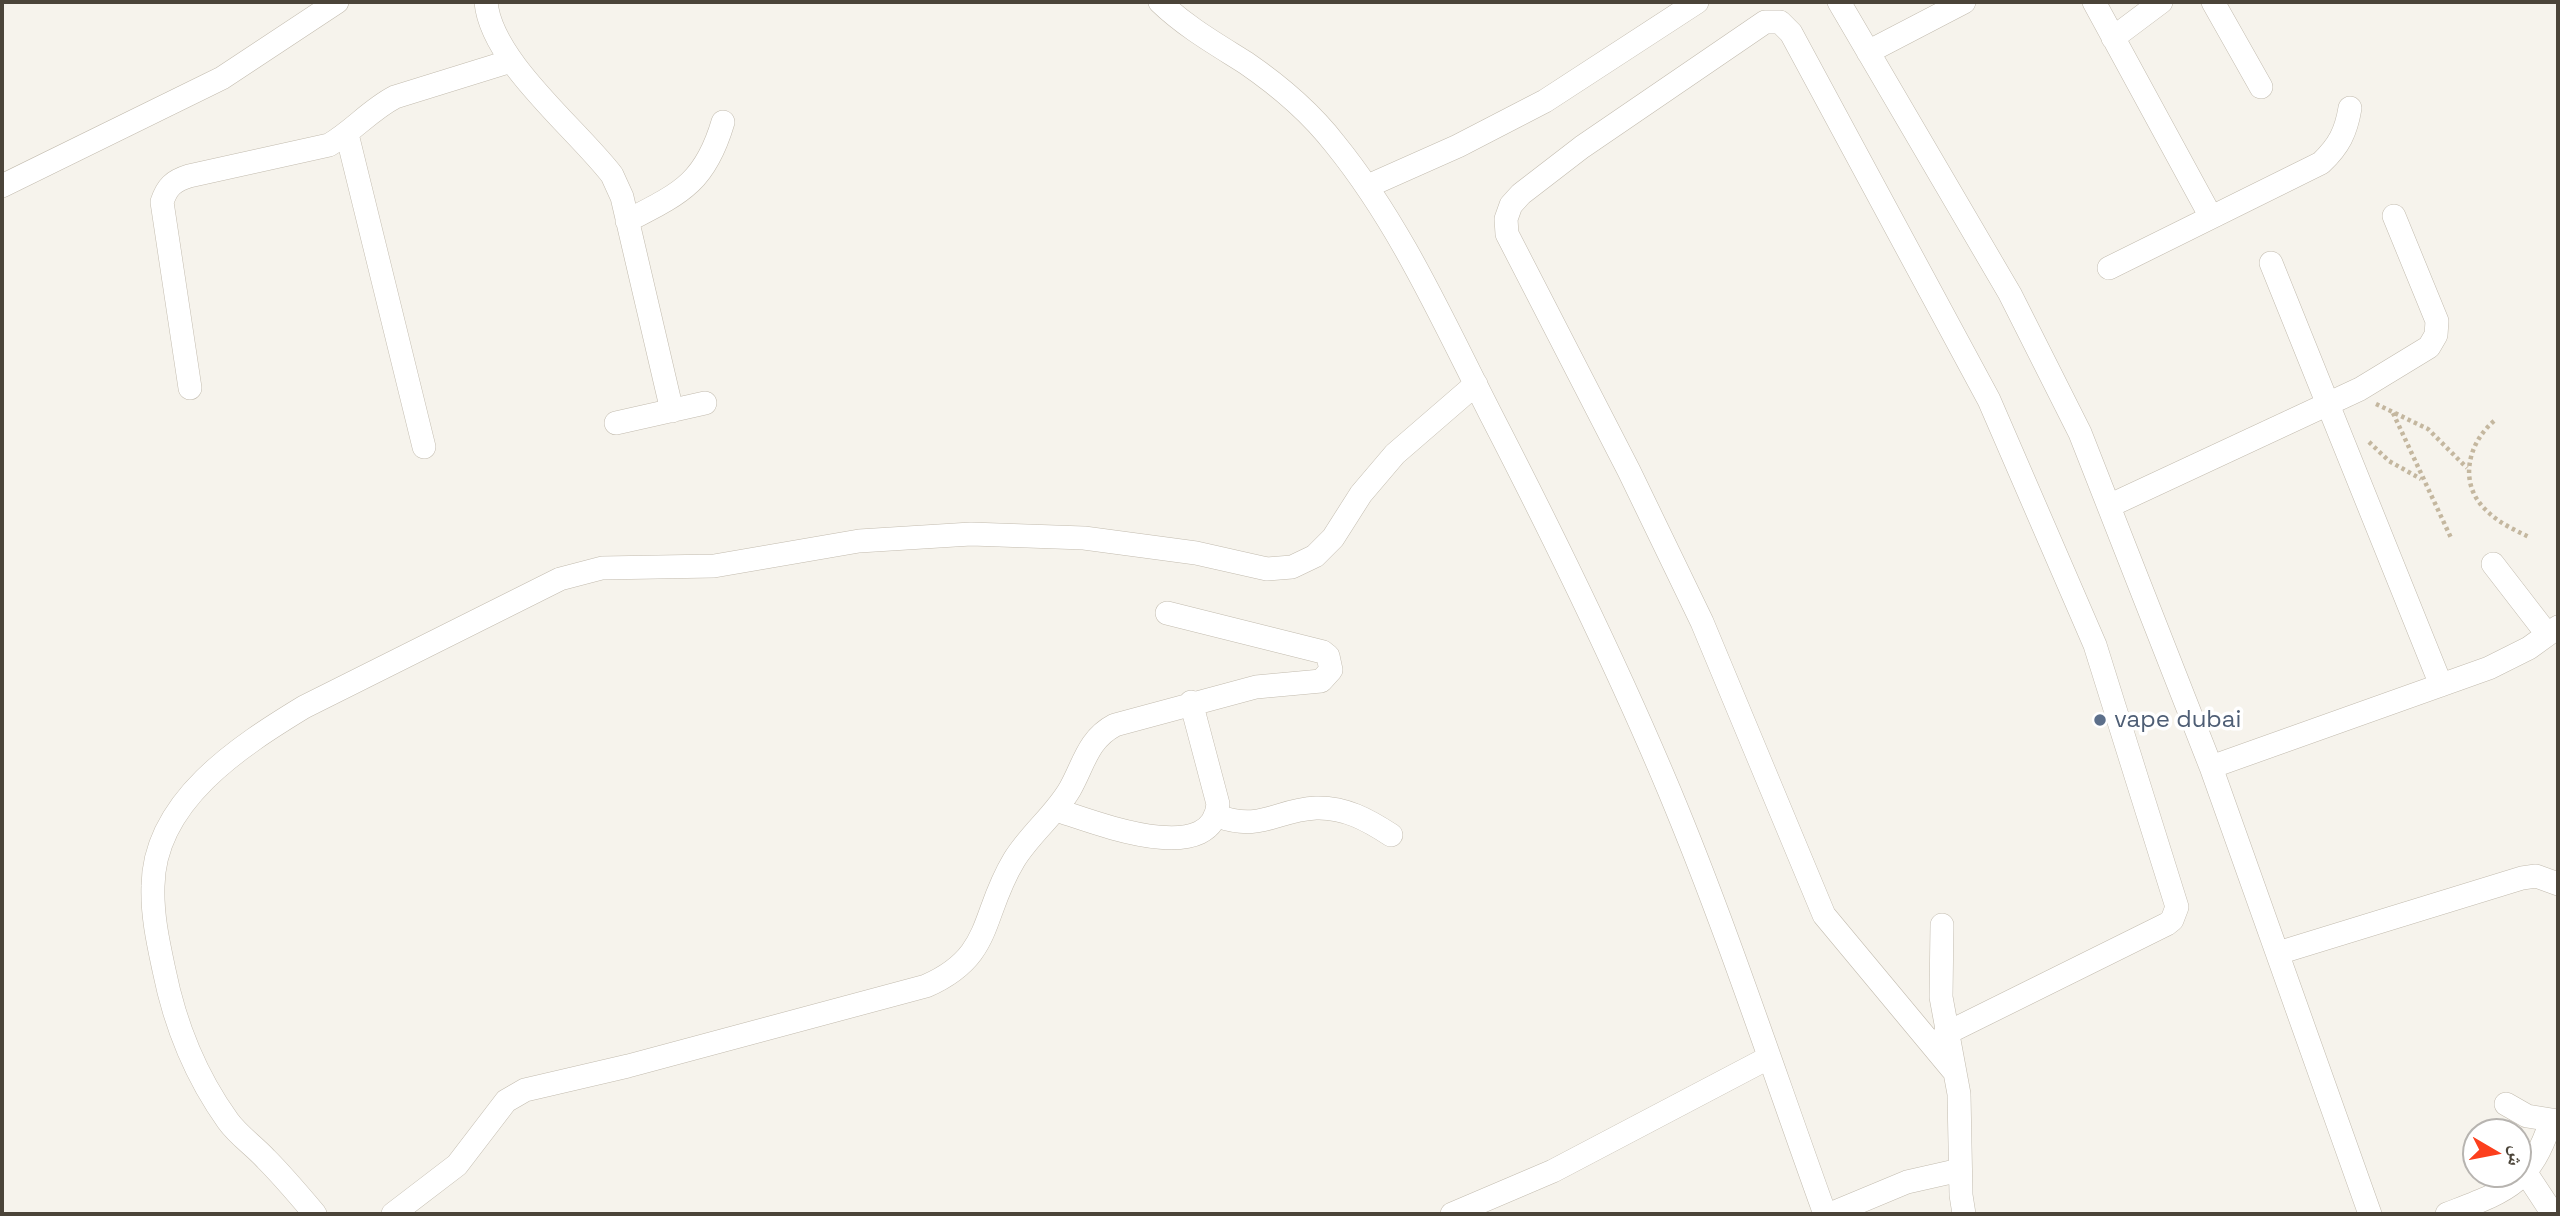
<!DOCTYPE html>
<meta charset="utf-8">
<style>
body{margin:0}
#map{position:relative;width:2560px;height:1216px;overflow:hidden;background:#f6f3ec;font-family:"Space Grotesk","Noto Naskh Arabic",sans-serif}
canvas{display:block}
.frame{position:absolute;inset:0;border:4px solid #4b4439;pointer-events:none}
.north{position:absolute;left:2462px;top:1118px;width:70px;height:70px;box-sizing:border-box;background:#fff;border:2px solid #b7b4b0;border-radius:50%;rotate:100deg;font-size:19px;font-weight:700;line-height:28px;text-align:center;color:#4b4439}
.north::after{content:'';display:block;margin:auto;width:24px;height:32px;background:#fc3f1d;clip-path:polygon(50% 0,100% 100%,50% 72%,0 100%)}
</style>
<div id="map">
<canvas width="2560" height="1216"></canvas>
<div class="frame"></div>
<div class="north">ش</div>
</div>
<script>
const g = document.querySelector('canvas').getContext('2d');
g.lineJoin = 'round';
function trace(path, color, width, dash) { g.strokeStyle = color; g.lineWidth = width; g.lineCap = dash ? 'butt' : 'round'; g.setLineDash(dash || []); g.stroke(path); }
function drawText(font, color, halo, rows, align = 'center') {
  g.font = font + ' "Space Grotesk",sans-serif'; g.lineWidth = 7; g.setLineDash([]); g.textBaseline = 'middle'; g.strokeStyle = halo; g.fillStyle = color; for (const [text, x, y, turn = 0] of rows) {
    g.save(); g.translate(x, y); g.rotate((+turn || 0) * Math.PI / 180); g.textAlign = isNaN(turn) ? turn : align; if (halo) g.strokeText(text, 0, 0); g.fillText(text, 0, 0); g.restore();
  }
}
const minor = new Path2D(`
 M 486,2 C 491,61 576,128 612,175 L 622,197 L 672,411
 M 1160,2 C 1186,27 1216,44 1246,63 C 1278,85 1311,113 1335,144 C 1400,224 1443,321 1490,413 C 1554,537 1615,661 1669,790 C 1727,929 1774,1073 1825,1214
 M 1839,2 L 2010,294 L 2080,433 L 2211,767 L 2370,1214
 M 2094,2 L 2211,217
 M 2213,2 L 2261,87
 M 2113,38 L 2161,2
 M 1868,52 L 1964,2
 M 347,134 L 424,447
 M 2,186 L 222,78 L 337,2
 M 1368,186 L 1458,146 L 1545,101 L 1697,2
 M 627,221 C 681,193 705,183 723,122
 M 2271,263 L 2441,685
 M 2109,268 L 2321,163 C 2339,146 2346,132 2350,108
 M 190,388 L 162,202 C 167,187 173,181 189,176 L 329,145 C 353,131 370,110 395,97 L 511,61
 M 616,423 L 705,403
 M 2111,505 L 2360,389 L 2429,347 L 2436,335 L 2437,321 L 2394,216
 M 2493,564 L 2547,634
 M 2211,767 L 2489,668 L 2529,648 L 2558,627
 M 1056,810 C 1092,821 1212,870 1218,804 L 1191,702
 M 1217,816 C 1262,832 1275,810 1316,808 C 1345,807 1368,820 1391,835
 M 1942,925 L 1941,997 L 1959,1094 L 1961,1195 L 1964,1214
 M 2278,953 L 2522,878 L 2536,876 L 2558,884
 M 1945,1034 L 2167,924 L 2172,920 L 2177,907 L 2095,645 L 1989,400 L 1791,33 L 1780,22 L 1765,22 L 1582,147 L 1521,194 L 1511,205 L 1506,219 L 1507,234 L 1629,471 L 1702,622 L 1824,915 L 1952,1069
 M 2506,1104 L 2527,1116 L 2558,1121
 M 2526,1173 L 2553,1214
 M 315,1214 C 299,1195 283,1176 266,1159 C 254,1146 238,1135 228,1121 C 195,1075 175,1025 164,970 C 158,942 152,915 153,886 C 154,801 240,746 304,707 L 560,579 L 602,568 L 714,566 L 859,541 L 971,534 L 1084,538 L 1196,553 L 1267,569 L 1292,567 L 1315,556 L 1333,538 L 1361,494 L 1395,454 L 1476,384
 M 393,1214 L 457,1165 L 506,1101 L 525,1090 L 628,1066 L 926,986 C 994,956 980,916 1014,860 C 1030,834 1055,815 1070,789 C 1084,764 1088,739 1115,725 L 1256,687 L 1321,681 L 1331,670 L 1328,656 L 1323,652 L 1167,613
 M 1452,1214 L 1553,1171 L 1768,1058
 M 1830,1214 L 1907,1182 L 1960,1170
 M 2447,1214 C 2506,1191 2530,1185 2551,1121`);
trace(minor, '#c2bbae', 24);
trace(new Path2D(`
 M 2376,404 L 2428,429 L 2467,468
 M 2393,413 L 2452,540
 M 2494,421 C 2467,444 2458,485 2487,511 C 2499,523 2515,530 2529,537
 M 2369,442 L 2389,461 L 2421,479`), '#c4b79f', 4.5, [3.5, 3.5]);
trace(minor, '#fff', 23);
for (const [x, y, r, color] of [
 [2100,720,7,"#5c6f8a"]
]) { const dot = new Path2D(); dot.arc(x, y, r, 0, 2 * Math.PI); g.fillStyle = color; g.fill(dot); trace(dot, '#fff', 2.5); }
drawText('24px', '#4e5e75', '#fff', [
 ["vape dubai",2114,720]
], 'left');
</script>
